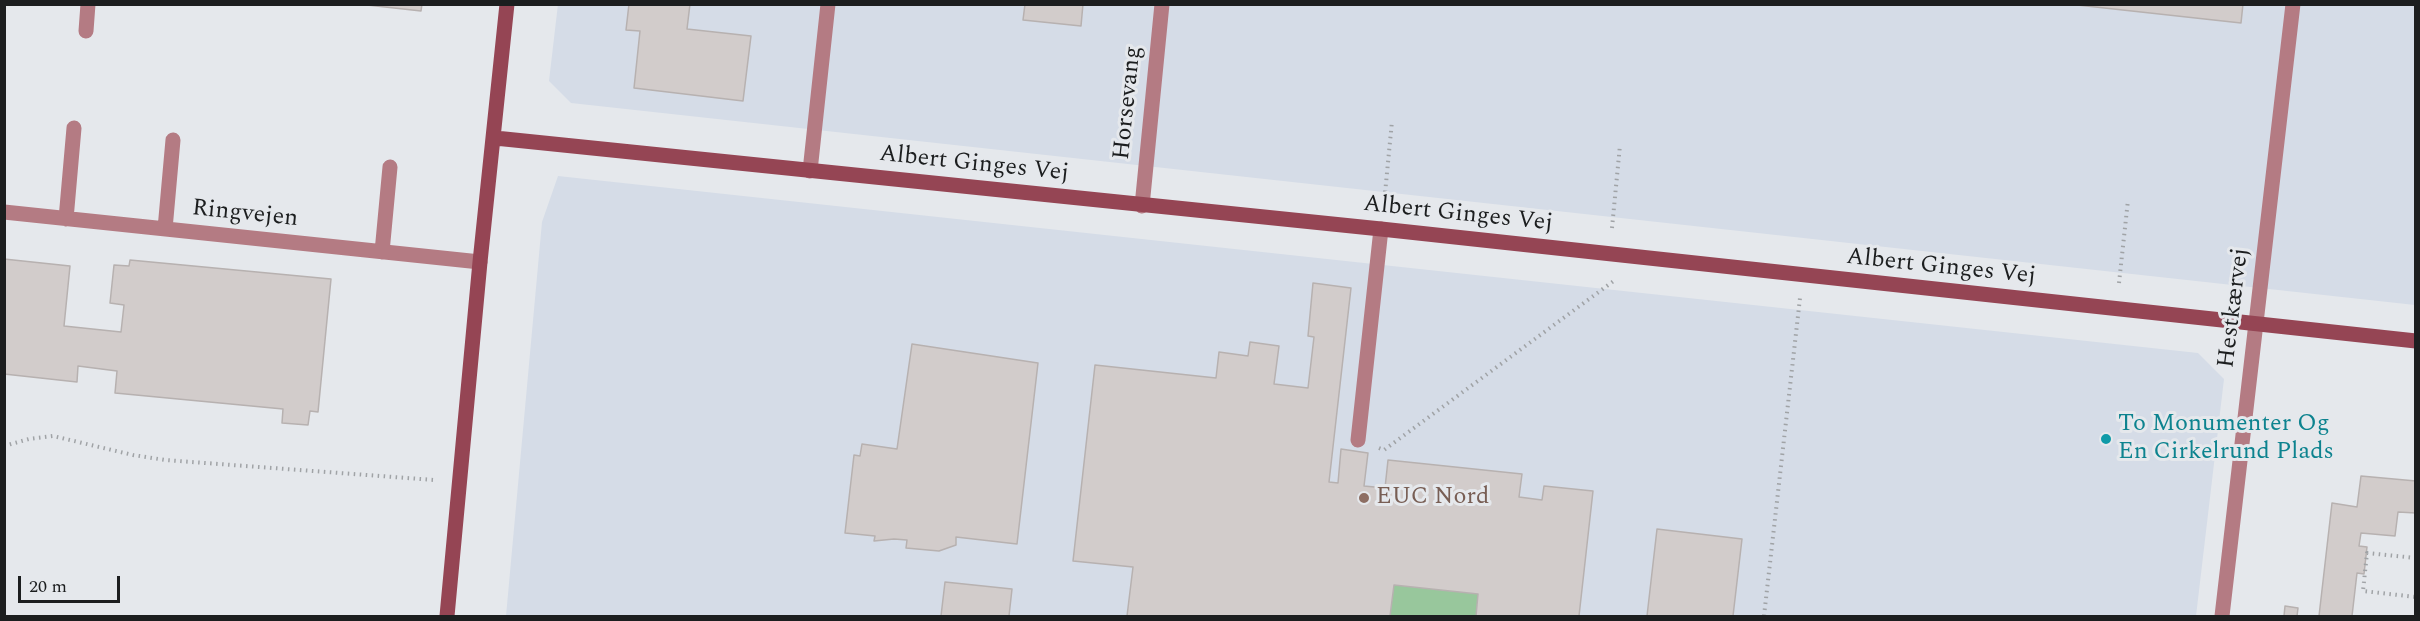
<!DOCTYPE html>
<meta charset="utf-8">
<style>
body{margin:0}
#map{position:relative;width:2420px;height:621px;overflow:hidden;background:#e5e8ec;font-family:Spectral,serif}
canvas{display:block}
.frame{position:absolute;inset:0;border:6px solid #1c1e1f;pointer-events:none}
.scale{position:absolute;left:18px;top:576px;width:102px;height:27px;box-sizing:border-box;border:3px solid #1c1e1f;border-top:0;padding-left:8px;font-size:18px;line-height:21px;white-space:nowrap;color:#1c1e1f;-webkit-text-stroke:4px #e5e8ec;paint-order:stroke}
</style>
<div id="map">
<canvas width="2420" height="621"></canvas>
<div class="frame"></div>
<div class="scale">20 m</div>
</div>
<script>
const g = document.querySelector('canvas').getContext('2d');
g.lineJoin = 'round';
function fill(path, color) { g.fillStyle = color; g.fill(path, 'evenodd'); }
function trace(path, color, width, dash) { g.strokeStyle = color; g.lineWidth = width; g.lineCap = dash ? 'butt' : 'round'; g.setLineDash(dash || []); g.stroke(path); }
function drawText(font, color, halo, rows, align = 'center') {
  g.font = font + ' Spectral,serif'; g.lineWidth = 6; g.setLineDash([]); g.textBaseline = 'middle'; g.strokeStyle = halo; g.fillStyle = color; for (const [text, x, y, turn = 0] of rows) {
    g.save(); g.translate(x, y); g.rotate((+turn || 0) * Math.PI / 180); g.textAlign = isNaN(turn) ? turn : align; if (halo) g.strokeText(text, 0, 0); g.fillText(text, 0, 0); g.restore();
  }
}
fill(new Path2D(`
 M 558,4 L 2415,5 L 2415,305 L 571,103 L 549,81 Z
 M 558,176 L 2198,353 L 2224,379 L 2196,616 L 506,616 L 542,222 Z`), '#d5dce7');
fill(new Path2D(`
 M 1394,585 L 1478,594 L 1476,616 L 1390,616 Z`), '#98c79c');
const building = new Path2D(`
 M 358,4 L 422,4 L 421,11 Z
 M 629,4 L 690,4 L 687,29 L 751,36 L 743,101 L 634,88 L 640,31 L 626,30 Z
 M 1025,4 L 1083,4 L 1081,26 L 1023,20 Z
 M 2068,4 L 2243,4 L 2241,23 Z
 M 4,259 L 70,266 L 64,326 L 121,332 L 124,305 L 110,303 L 114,265 L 129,266 L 130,260 L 331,279 L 318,412 L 310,411 L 308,425 L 282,423 L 283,409 L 115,393 L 117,371 L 78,366 L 77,382 L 4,374 Z
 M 1313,283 L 1351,288 L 1329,482 L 1338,483 L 1341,449 L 1368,453 L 1364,486 L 1385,488 L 1388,460 L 1522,474 L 1519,497 L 1542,500 L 1544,486 L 1593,491 L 1579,616 L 1476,616 L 1478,594 L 1394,585 L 1390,616 L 1127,616 L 1133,567 L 1073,561 L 1095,365 L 1216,378 L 1219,352 L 1248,356 L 1250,342 L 1279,346 L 1274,384 L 1308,388 L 1314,337 L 1308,336 Z
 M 912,344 L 1038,363 L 1017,544 L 956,537 L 956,545 L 939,551 L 906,548 L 907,540 L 894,539 L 874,541 L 875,536 L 845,533 L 854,455 L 860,456 L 862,444 L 897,449 Z
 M 2361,476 L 2416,481 L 2416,513 L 2398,512 L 2395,536 L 2361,533 L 2359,546 L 2367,547 L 2364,574 L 2357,573 L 2352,616 L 2319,616 L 2332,503 L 2357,507 Z
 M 1657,529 L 1742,539 L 1733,616 L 1647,616 Z
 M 945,582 L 1012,589 L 1009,616 L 941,616 Z
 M 2285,606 L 2298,608 L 2297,616 L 2284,616 Z`);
fill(building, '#d2cccb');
trace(building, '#b7b1b0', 1.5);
trace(new Path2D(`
 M 1384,204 L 1392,121
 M 1612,228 L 1620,145
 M 2119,283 L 2128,200
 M 4,446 L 29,439 L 53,436 L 133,455 L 165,460 L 434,480
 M 1379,448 L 1384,450 L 1615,280
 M 2416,558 L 2367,553 L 2363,591 L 2416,597
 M 1764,616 L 1800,298`), '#a0a3a6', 4, [1.5, 4.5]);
trace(new Path2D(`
 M 86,31 L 88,4
 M 810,171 L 828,4
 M 4,212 L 480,262
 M 66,219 L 74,128
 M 165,229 L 173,140
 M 382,252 L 390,167
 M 1358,440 L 1381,229`), '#b47b83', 15);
trace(new Path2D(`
 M 1142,206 L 1162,4
 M 2222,616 L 2293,4`), '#b47b83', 15);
trace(new Path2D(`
 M 495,138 L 1381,229 L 2416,341
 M 447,616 L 480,262 L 507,4`), '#954554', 15);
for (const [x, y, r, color] of [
 [2106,439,6,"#0f9aa8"],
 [1364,498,6,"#8d6e63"]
]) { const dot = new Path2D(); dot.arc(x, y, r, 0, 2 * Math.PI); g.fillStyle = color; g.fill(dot); trace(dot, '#e5e8ec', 2); }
drawText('24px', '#1c1e1f', '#e5e8ec', [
 ["Horsevang",1129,103,-84],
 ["Albert Ginges Vej",974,165,6],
 ["Ringvejen",245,215,6],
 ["Albert Ginges Vej",1458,215,6],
 ["Albert Ginges Vej",1941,268,6],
 ["Hestkærvej",2235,308,-83]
]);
drawText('24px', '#0d838f', '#e5e8ec', [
 ["To Monumenter Og",2118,425],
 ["En Cirkelrund Plads",2118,453]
], 'left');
drawText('24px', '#785e54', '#e5e8ec', [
 ["EUC Nord",1376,498]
], 'left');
</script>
